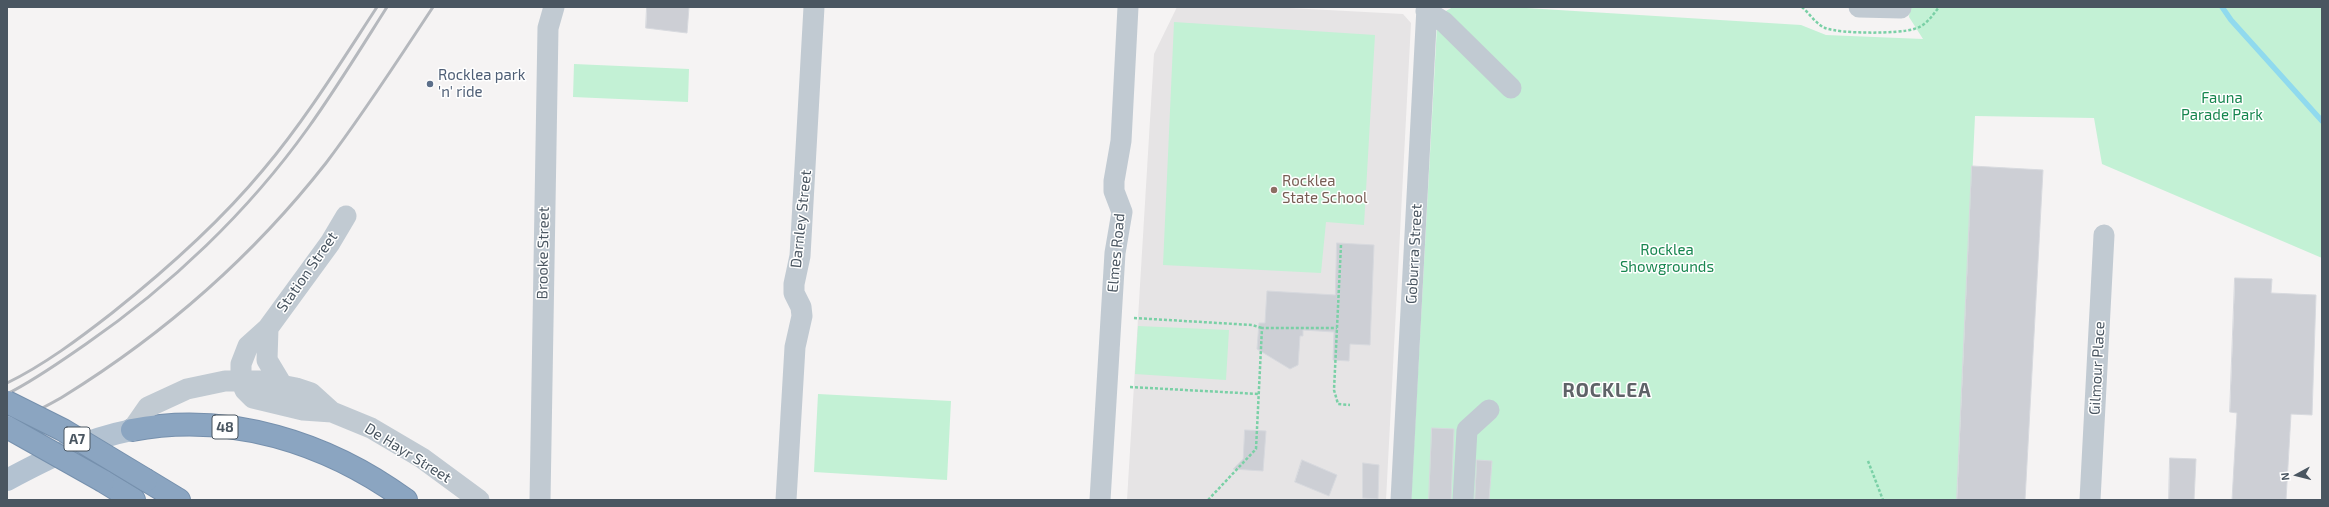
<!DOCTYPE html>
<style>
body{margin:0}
#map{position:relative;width:2329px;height:507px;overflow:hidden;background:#f5f3f3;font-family:"Exo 2",sans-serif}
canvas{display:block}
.frame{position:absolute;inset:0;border:8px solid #4a5661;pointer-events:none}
.north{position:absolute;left:2277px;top:455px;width:40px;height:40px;-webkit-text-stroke:3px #fff;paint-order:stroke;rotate:263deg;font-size:11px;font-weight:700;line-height:16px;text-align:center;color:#4a5661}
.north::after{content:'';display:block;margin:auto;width:14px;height:18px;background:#4a5661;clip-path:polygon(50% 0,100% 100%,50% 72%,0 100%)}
</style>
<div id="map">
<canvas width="2329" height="507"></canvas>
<div class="frame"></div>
<div class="north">N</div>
</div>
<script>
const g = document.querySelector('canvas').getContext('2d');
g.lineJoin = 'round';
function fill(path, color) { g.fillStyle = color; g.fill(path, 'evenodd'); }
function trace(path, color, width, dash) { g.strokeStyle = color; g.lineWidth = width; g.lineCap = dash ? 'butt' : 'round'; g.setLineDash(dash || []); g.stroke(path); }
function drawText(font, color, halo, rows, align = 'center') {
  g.font = font + ' "Exo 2",sans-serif'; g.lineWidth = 3; g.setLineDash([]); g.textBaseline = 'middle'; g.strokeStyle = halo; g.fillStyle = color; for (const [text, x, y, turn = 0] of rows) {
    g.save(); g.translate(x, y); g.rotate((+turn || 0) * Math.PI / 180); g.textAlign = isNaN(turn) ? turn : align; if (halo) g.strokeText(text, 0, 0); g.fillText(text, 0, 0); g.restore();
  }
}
fill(new Path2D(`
 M 1271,7 L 1403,14 L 1411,23 L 1386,500 L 1127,500 L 1154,54 L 1177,7 Z`), '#e6e4e5');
fill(new Path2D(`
 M 1453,7 L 1510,7 L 1801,25 L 1826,35 L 1923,39 L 1909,17 L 1910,7 L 2322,7 L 2322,258 L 2102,164 L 2094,118 L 1975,116 L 1957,500 L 1411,500 L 1437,26 L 1444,12 Z
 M 1174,22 L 1375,35 L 1364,225 L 1326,222 L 1321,273 L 1163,265 Z
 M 574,64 L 689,69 L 688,102 L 573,97 Z
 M 1138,326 L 1229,330 L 1226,380 L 1135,374 Z
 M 818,394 L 951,401 L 947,480 L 814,472 Z`), '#c3f1d5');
trace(new Path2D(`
 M 2222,7 L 2231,20 L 2322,121`), '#90daee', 5.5);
const building = new Path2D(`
 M 647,7 L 689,7 L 687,33 L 646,28 Z
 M 1972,166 L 2043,170 L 2025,500 L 1957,500 Z
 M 1337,243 L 1374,245 L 1370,345 L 1350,344 L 1349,361 L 1333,360 L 1334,332 L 1303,330 L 1303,336 L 1300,336 L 1298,365 L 1290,369 L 1257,349 L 1259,323 L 1265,323 L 1267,291 L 1335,295 Z
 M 2235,278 L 2272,279 L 2271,293 L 2316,295 L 2312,415 L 2291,414 L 2286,500 L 2232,500 L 2237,413 L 2230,412 Z
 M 1432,428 L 1454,429 L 1451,500 L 1429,500 Z
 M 1245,430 L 1266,431 L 1263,471 L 1233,469 L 1243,459 Z
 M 2170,458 L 2196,459 L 2194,500 L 2169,500 Z
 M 1302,460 L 1337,475 L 1329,496 L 1295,482 Z
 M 1477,460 L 1492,461 L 1489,500 L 1475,500 Z
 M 1363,463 L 1379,465 L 1378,499 L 1363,498 Z`);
fill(building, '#cdcfd5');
trace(building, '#d7d9de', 1);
const highway = new Path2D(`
 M 132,430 C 229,411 328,443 406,500
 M 146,480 L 179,500
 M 103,481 L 134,500`);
trace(highway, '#7690ad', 24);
trace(new Path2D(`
 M 1802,7 C 1809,13 1816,24 1825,28 C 1841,34 1898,34 1914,29 C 1926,26 1932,16 1939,7
 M 1341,245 L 1334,390 L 1338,404 L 1350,405
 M 1134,318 L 1252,325 L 1262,328
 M 1130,387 L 1259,394
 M 1868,461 L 1883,500
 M 1208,500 L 1256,449 L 1262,328 L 1337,328`), '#7ad0a6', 2.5, [3, 2]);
trace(new Path2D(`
 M 1859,7 L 1901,8
 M 1426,11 L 1444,22 L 1511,88
 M 346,216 L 330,243 L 268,328 L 248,346 L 241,364 L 241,381 L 245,390 L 253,398 L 303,410 L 332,412 L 371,428 L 422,458 L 479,500
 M 268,328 L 267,360 L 282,385
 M 132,430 L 148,407 L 187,389 L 225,381 L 260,381 L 296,388 L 311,393 L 332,412
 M 540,500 L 548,28 L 554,7
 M 786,500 L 795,347 L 802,316 L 801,307 L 794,293 L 794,284 L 800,256 L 814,7
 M 1100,500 L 1115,253 L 1122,212 L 1114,191 L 1114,181 L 1121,141 L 1128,7
 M 1401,500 L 1427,7
 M 1463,500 L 1467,430 L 1489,410
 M 2090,500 L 2104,235`), '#c1cad2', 21);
trace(new Path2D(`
 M 7,480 C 48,458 86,439 132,430`), '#b3c2d1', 22);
trace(highway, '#8ba5c1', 22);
trace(new Path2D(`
 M 7,383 C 44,365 80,338 112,313 C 166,270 219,223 263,170 C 306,119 341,62 377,7
 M 7,394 C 35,380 60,362 86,344 C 170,286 248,212 308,128 C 336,89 361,48 387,7
 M 7,426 C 26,416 46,407 64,396 C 164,334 253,256 326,163 C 364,113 398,60 433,7`), '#b5b8bd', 3);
const highwayBridge = new Path2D(`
 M 7,402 L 63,430 L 146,480
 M 7,427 L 103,481`);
trace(highwayBridge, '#7690ad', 24, []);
trace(highwayBridge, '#8ba5c1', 22);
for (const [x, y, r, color] of [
 [430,84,4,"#5c6f8a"],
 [1274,190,4,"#8d6e63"]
]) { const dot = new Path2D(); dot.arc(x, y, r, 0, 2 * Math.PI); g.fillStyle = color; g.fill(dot); trace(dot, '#fff', 1.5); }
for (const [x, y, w] of [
 [225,427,26],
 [77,439,26]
]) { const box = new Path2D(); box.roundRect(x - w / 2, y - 12, w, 24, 3); g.fillStyle = '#fff'; g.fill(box); trace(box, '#4a5661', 1); }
drawText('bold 14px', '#4a5661', null, [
 ["48",225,427],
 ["A7",77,439]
]);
drawText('15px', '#4e5e75', '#fff', [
 ["Rocklea park",438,75],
 ["'n' ride",438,92]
], 'left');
drawText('15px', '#17864f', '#fff', [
 ["Fauna",2222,98],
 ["Parade Park",2222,115],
 ["Rocklea",1667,250],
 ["Showgrounds",1667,267]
]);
drawText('15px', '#785e54', '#fff', [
 ["Rocklea",1282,181],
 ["State School",1282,198]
], 'left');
drawText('15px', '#4a5661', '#fff', [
 ["Darnley Street",801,219,-84],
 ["Brooke Street",543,253,-89],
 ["Elmes Road",1116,253,-85],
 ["Goburra Street",1414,254,-87],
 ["Station Street",307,272,-55],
 ["Gilmour Place",2097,368,-87],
 ["De Hayr Street",408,453,32]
]);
g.letterSpacing = '1px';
drawText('bold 19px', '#5f6368', '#fff', [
 ["ROCKLEA",1607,391]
]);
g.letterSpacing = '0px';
</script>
